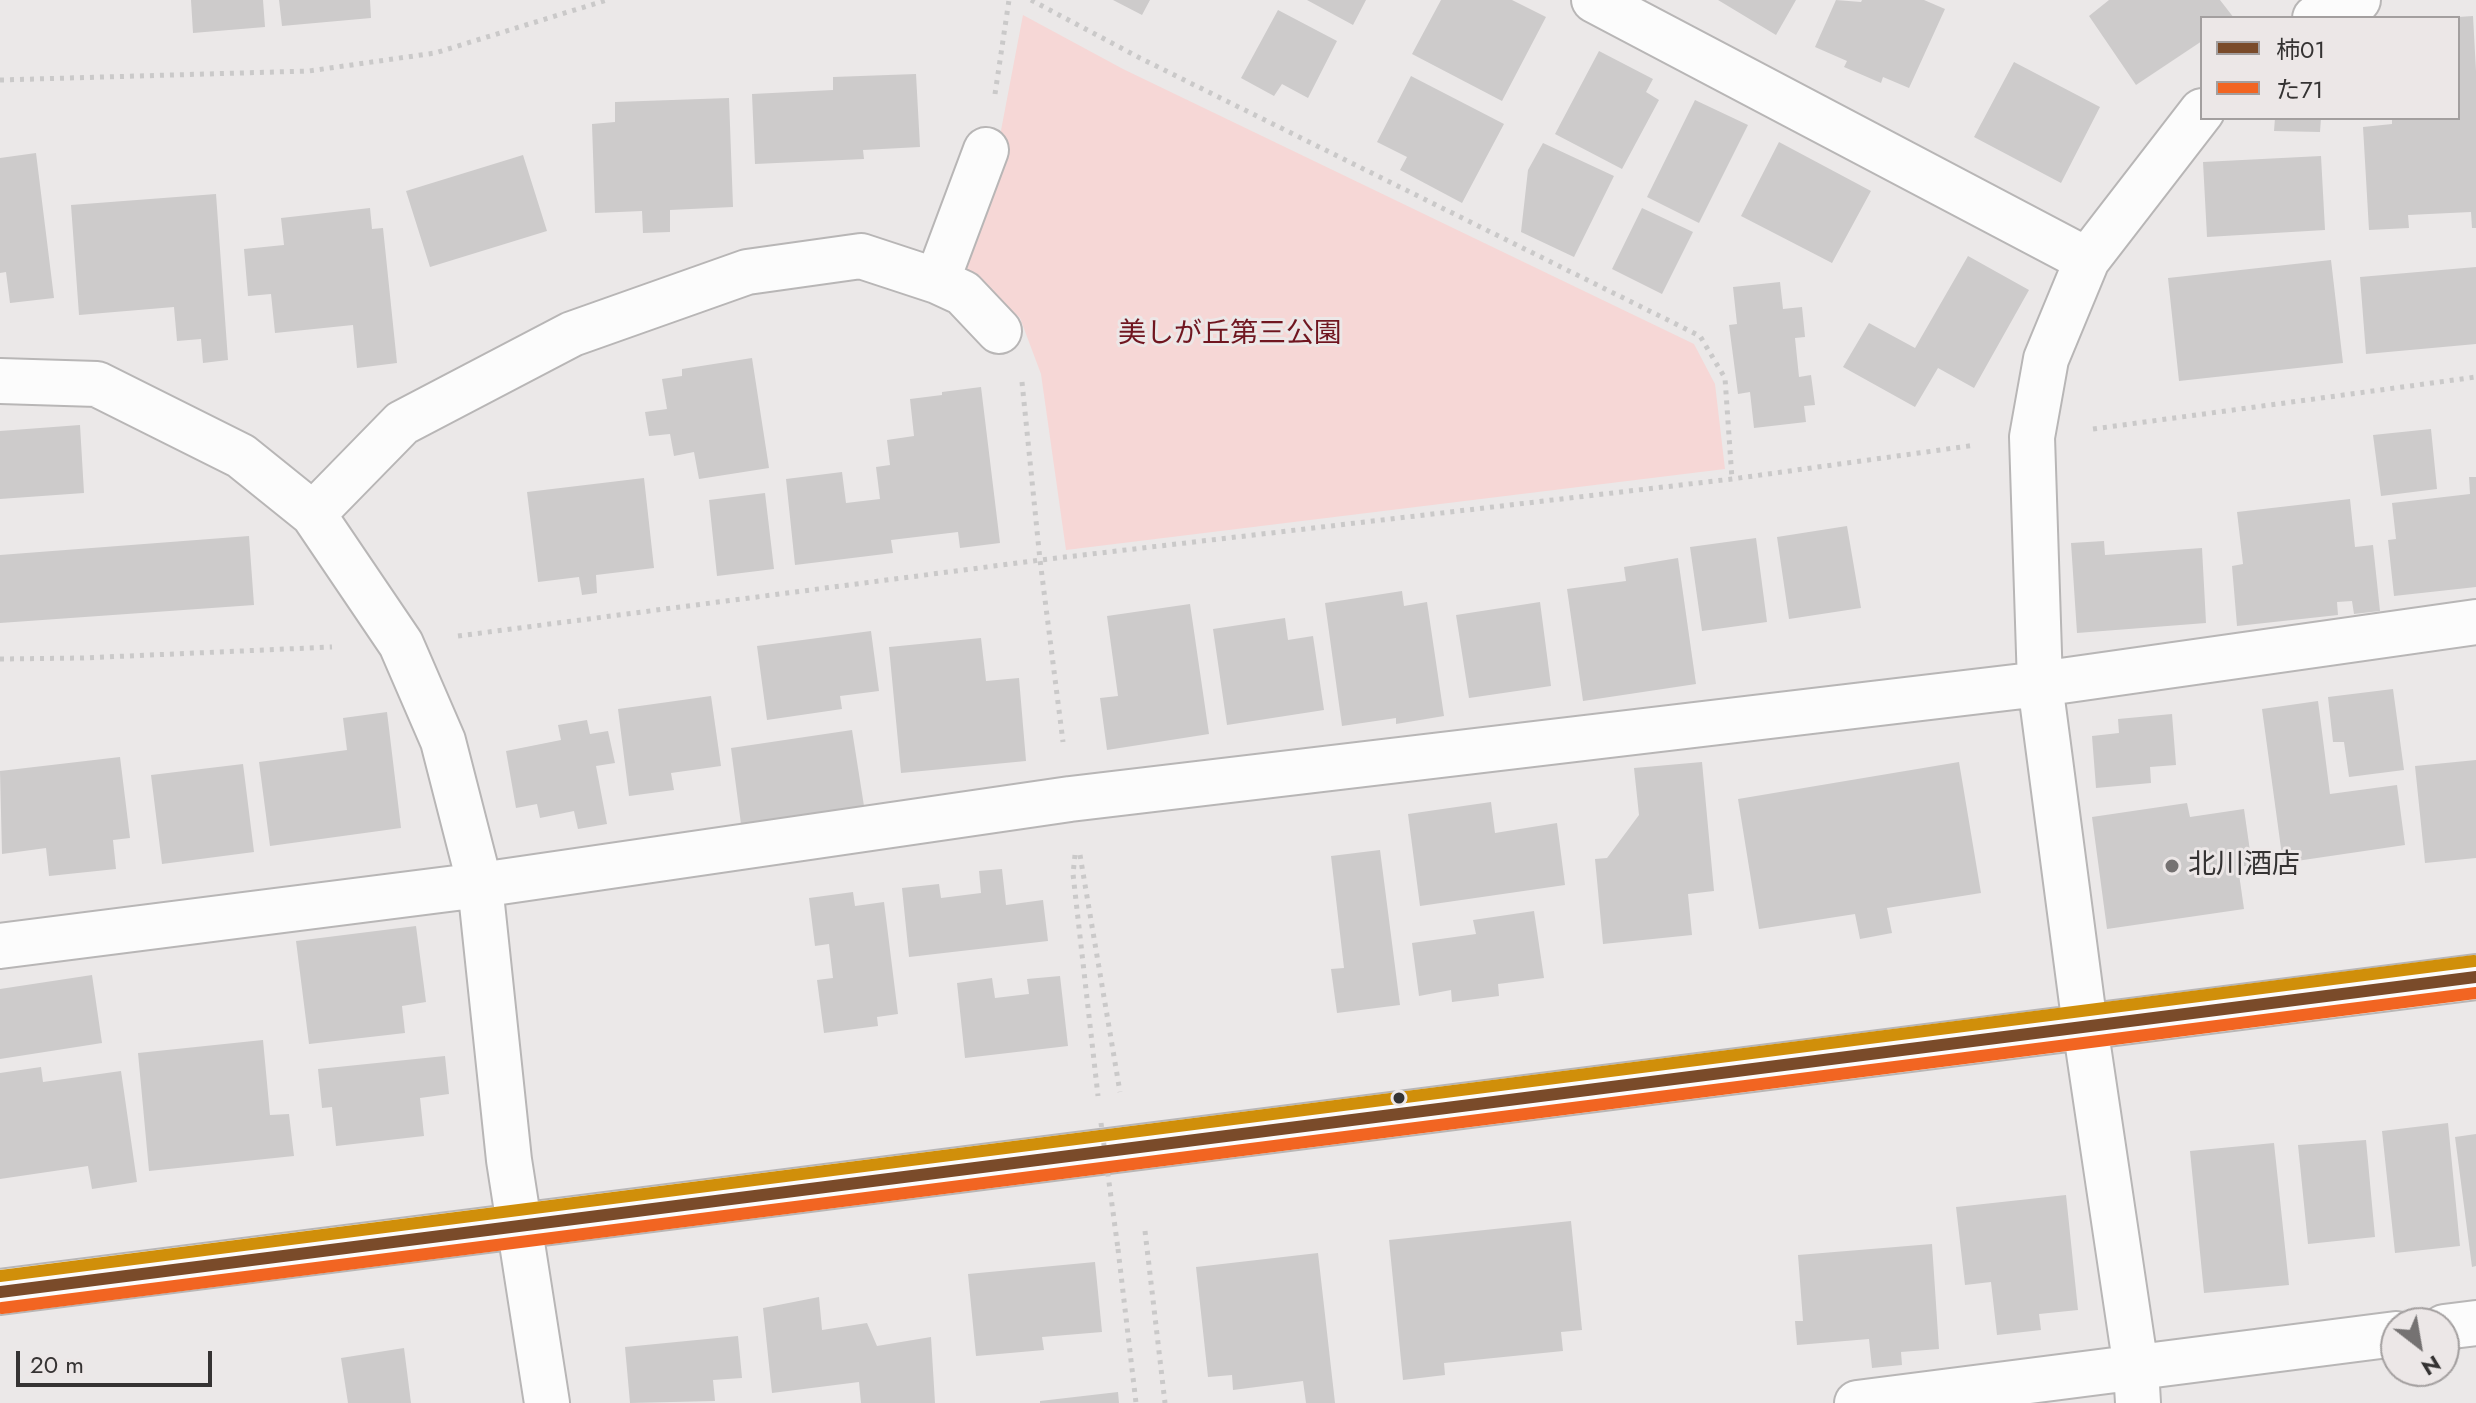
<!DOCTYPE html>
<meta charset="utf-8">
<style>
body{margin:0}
#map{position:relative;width:2476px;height:1403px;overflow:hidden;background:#ebe8e8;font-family:Jost,"Noto Sans JP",sans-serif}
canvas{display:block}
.legend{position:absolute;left:2200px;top:16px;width:260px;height:104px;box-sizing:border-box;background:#ece7e7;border:2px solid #a39f9f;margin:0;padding:10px 14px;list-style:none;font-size:24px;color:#353333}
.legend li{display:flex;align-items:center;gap:16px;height:40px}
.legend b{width:40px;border:2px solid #a39f9f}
.north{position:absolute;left:2380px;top:1307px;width:80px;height:80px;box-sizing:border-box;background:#ece7e7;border:2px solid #a39f9f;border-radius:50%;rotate:149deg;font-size:22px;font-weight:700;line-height:32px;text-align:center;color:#353333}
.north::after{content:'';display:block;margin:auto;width:28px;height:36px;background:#757272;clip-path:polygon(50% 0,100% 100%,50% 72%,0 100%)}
.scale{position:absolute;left:16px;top:1351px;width:196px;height:36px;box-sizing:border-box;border:4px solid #353333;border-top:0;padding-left:10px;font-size:24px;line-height:28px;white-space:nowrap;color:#353333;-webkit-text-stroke:6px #ece7e7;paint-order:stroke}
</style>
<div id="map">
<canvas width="2476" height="1403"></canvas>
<ul class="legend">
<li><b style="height:10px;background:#7a4b2a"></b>柿01</li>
<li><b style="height:10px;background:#f26522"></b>た71</li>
</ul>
<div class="north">N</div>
<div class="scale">20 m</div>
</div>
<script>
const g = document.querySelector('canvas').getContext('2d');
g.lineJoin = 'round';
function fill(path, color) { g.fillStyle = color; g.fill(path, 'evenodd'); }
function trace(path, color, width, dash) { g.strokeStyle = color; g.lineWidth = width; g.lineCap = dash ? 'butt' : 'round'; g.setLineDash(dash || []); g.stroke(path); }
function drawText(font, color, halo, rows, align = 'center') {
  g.font = font + ' Jost,"Noto Sans JP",sans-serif'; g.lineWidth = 6; g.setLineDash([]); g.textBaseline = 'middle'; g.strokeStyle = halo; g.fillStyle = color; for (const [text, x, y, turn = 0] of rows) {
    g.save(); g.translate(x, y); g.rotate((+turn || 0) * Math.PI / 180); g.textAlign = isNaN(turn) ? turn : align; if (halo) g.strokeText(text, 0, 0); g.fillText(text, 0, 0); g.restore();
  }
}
fill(new Path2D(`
 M 1023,15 L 1123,69 L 1694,344 L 1715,384 L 1725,469 L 1066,550 L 1041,374 L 1020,318 L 964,267 L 995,162 Z`), '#f6d7d6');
fill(new Path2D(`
 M 191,0 L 263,0 L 265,27 L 193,33 Z
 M 279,0 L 370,0 L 371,18 L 282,26 Z
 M 1113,0 L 1150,0 L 1142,15 Z
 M 1307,0 L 1366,0 L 1353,25 Z
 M 1441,0 L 1512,0 L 1546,17 L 1502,101 L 1412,54 Z
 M 1718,0 L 1796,0 L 1776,35 Z
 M 1836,0 L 1861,2 L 1862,0 L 1924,0 L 1945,9 L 1909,88 L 1883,77 L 1881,83 L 1844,67 L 1847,61 L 1815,47 Z
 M 2109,0 L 2220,0 L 2234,18 L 2202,18 L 2202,41 L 2136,85 L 2089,16 Z
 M 1278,10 L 1337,41 L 1308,98 L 1282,84 L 1274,96 L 1241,78 Z
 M 2473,16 L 2476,71 L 2476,228 L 2472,228 L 2471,212 L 2408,215 L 2409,228 L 2369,230 L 2363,127 L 2392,124 L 2392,118 L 2458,118 L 2458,17 Z
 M 1599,51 L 1653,79 L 1646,92 L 1659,100 L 1622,169 L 1555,134 Z
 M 2014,62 L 2100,107 L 2061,183 L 1974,137 Z
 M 916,74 L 920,147 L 863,150 L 864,159 L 755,164 L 752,94 L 833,90 L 833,77 Z
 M 1411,76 L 1504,124 L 1462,203 L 1400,170 L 1407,157 L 1377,142 Z
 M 729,98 L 733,207 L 670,210 L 670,232 L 643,233 L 642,211 L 595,213 L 592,124 L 615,122 L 615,102 Z
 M 1695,100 L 1748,125 L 1699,223 L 1647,197 Z
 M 2275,118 L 2321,118 L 2320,132 L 2274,131 Z
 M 1779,142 L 1871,191 L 1832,263 L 1741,216 Z
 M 1543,143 L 1614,176 L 1574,257 L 1521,232 L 1528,170 Z
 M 36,153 L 54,298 L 10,303 L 6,272 L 0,273 L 0,158 Z
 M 523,155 L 547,231 L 430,267 L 406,191 Z
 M 2321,156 L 2325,230 L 2207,237 L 2203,162 Z
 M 216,194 L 228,360 L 203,363 L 201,339 L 177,341 L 174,307 L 79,315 L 71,205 Z
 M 370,208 L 372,229 L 383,228 L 397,363 L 357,368 L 353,325 L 275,333 L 271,294 L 248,296 L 244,249 L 284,245 L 281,218 Z
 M 1642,208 L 1693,232 L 1662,294 L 1612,269 Z
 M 1968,256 L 2029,290 L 1974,388 L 1938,368 L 1915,407 L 1843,367 L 1869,323 L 1915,348 Z
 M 2331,260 L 2343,363 L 2179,381 L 2168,278 Z
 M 2476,267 L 2476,344 L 2366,354 L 2360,277 Z
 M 1780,282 L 1783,309 L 1802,307 L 1805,337 L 1795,338 L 1799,377 L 1811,375 L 1815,405 L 1804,406 L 1806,422 L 1754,428 L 1750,392 L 1738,394 L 1729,325 L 1737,324 L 1733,287 Z
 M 752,358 L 769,468 L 699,479 L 694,452 L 674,456 L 670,434 L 649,436 L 645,412 L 667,409 L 662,379 L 682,376 L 682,369 Z
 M 981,387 L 1000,543 L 960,548 L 958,532 L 891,540 L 893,553 L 795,565 L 786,479 L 842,472 L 846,503 L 880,499 L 876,467 L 890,465 L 887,440 L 914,436 L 910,399 L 942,395 L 942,392 Z
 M 80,425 L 84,493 L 0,499 L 0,431 Z
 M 2431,429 L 2437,489 L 2381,496 L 2373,435 Z
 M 2469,477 L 2476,477 L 2476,587 L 2394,596 L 2388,540 L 2396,539 L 2392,503 L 2470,494 Z
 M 644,478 L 654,568 L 596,575 L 597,593 L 582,595 L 579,577 L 538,582 L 527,492 Z
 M 765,493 L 774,569 L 717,576 L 709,500 Z
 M 2350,499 L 2355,547 L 2373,545 L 2380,611 L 2354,614 L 2352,601 L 2337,602 L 2338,615 L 2237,626 L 2232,566 L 2243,564 L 2237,512 Z
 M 1847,526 L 1861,608 L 1789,619 L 1777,537 Z
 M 249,536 L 254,605 L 0,623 L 0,555 Z
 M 1756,538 L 1767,622 L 1702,631 L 1690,547 Z
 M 2104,541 L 2105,555 L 2202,548 L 2206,623 L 2077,633 L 2071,543 Z
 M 1678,558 L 1696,684 L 1583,701 L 1567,589 L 1626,581 L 1624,567 Z
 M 1402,591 L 1404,606 L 1427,602 L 1444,716 L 1396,724 L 1396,718 L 1342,726 L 1325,603 Z
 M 1540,602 L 1551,686 L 1469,698 L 1456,615 Z
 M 1190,604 L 1209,734 L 1107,750 L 1100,698 L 1118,696 L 1107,616 Z
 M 1285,618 L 1288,640 L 1313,636 L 1324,710 L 1227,725 L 1213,629 Z
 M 871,631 L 879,691 L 840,696 L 842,709 L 767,720 L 757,646 Z
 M 981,638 L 986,681 L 1019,678 L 1026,761 L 901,773 L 889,647 Z
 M 2393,689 L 2404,770 L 2349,777 L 2344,742 L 2333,742 L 2328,697 Z
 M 711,696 L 721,766 L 671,773 L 674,790 L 629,796 L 618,709 Z
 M 2318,701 L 2330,794 L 2397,785 L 2405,845 L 2283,863 L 2262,709 Z
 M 387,712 L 401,828 L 270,846 L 259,762 L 347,750 L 343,718 Z
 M 2172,714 L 2176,765 L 2150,767 L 2151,783 L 2096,788 L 2092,736 L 2119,733 L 2118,719 Z
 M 587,720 L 590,734 L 608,731 L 615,763 L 596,766 L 607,824 L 578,829 L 574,811 L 540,818 L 537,804 L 516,808 L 506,751 L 561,740 L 558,725 Z
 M 852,730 L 864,806 L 741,824 L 731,748 Z
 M 120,757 L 130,838 L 113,840 L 116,869 L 49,876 L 46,848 L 2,854 L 0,771 Z
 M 2476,760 L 2476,858 L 2425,863 L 2415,766 Z
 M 1702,762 L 1714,891 L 1688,894 L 1692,935 L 1603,944 L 1595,859 L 1607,858 L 1639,815 L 1634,768 Z
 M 1959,762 L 1981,893 L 1887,908 L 1892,933 L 1860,939 L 1855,914 L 1759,929 L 1738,799 Z
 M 243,764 L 254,852 L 162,864 L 151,775 Z
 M 1491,802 L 1495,833 L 1557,823 L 1565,885 L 1420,906 L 1408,814 Z
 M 2187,803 L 2190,817 L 2244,809 L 2252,865 L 2238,867 L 2244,909 L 2107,929 L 2092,817 Z
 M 1380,850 L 1400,1005 L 1337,1013 L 1331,969 L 1344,968 L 1331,856 Z
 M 1002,869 L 1006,905 L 1043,900 L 1048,941 L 909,957 L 902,888 L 939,884 L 941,898 L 981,893 L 979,871 Z
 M 853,892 L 855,906 L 884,902 L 898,1014 L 877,1017 L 878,1026 L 824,1033 L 817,980 L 833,978 L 829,944 L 815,946 L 809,898 Z
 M 1534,911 L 1544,978 L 1498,984 L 1499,996 L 1452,1002 L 1451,990 L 1419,996 L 1412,943 L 1476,934 L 1473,920 Z
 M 416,926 L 426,1002 L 402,1006 L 405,1033 L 309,1044 L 296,941 Z
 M 92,975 L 102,1043 L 0,1059 L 0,989 Z
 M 1060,976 L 1068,1046 L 965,1058 L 957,983 L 992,978 L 995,998 L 1029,994 L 1027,979 Z
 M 263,1040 L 270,1115 L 289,1114 L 294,1156 L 149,1171 L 138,1053 Z
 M 445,1056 L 449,1094 L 420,1098 L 424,1136 L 336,1146 L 332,1107 L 322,1108 L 318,1069 Z
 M 41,1067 L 43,1082 L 121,1071 L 137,1182 L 92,1189 L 88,1166 L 0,1179 L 0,1073 Z
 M 2448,1123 L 2460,1246 L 2395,1253 L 2382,1131 Z
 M 2476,1134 L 2476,1266 L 2472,1267 L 2455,1137 Z
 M 2366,1140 L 2375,1237 L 2308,1244 L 2298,1145 Z
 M 2274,1143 L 2289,1285 L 2204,1293 L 2190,1151 Z
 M 2066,1195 L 2078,1310 L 2039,1314 L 2041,1330 L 1997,1335 L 1991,1282 L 1965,1285 L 1956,1207 Z
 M 1571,1221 L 1582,1330 L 1561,1332 L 1563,1351 L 1444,1363 L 1445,1375 L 1403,1380 L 1389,1240 Z
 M 1932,1244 L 1939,1349 L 1901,1352 L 1902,1365 L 1872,1368 L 1869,1339 L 1797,1345 L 1795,1321 L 1803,1321 L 1798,1255 Z
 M 1318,1253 L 1335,1403 L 1306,1403 L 1303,1381 L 1233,1390 L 1232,1375 L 1208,1377 L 1196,1267 Z
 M 1095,1262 L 1102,1332 L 1042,1337 L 1044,1350 L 976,1356 L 968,1274 Z
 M 819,1297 L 822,1330 L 867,1323 L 877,1346 L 931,1337 L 935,1403 L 861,1403 L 859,1382 L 772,1393 L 763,1308 Z
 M 738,1336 L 742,1378 L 713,1380 L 715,1401 L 630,1403 L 625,1347 Z
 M 404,1348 L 411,1403 L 348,1403 L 341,1358 Z
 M 1118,1392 L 1119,1403 L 1040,1403 L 1040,1401 Z`), '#cdcbcb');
const minor = new Path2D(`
 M 1594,0 L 2087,260
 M 2315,18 L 2358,0
 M 937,281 L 986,150
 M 0,381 L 97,384 L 241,456 L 313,514 L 401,644 L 443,741 L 480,885 L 509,1160 L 547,1403
 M 313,514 L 402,423 L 572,334 L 747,272 L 861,256 L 937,281 L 963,293 L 999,331
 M 0,946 L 480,885 L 1070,799 L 2040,684 L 2476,622
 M 0,1292 L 2476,977
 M 2444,1327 L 2476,1323
 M 1857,1403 L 2396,1334
 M 2138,1403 L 2136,1368 L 2085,1026 L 2040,684 L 2032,437 L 2046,359 L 2087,260 L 2202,111`);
trace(minor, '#b8b6b6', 48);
trace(new Path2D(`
 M 1031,0 L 1140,58 L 1700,336 L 1725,378 L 1732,479
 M 0,80 L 309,71 L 435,53 L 607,0
 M 995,94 L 1009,0
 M 1022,382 L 1040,560 L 1063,742
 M 2093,429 L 2476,377
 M 458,636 L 1040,560 L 1732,479 L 1976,445
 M 0,659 L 82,658 L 332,647
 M 1075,855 L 1073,874 L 1098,1096
 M 1080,855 L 1120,1092
 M 1145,1231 L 1165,1403
 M 1118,1249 L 1136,1403`), '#cac9c9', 5, [4, 6]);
trace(minor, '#fcfcfc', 44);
trace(new Path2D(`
 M 1101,1123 L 1118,1249`), '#cac9c9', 5, [4, 6]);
trace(new Path2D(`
 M 0,1292 L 2476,977`), '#7a4b2a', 12);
trace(new Path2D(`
 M 2,1308 L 2476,993`), '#f26522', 12);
trace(new Path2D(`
 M 0,1276 L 2474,961`), '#d08f0a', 12);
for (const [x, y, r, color] of [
 [2172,866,8,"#757272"],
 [1399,1098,7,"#353333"]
]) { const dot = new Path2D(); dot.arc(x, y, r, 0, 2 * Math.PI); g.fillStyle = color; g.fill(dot); trace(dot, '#ece7e7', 3); }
drawText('28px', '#701620', '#ece7e7', [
 ["美しが丘第三公園",1230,335]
]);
drawText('28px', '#353333', '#ece7e7', [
 ["北川酒店",2188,866]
], 'left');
</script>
